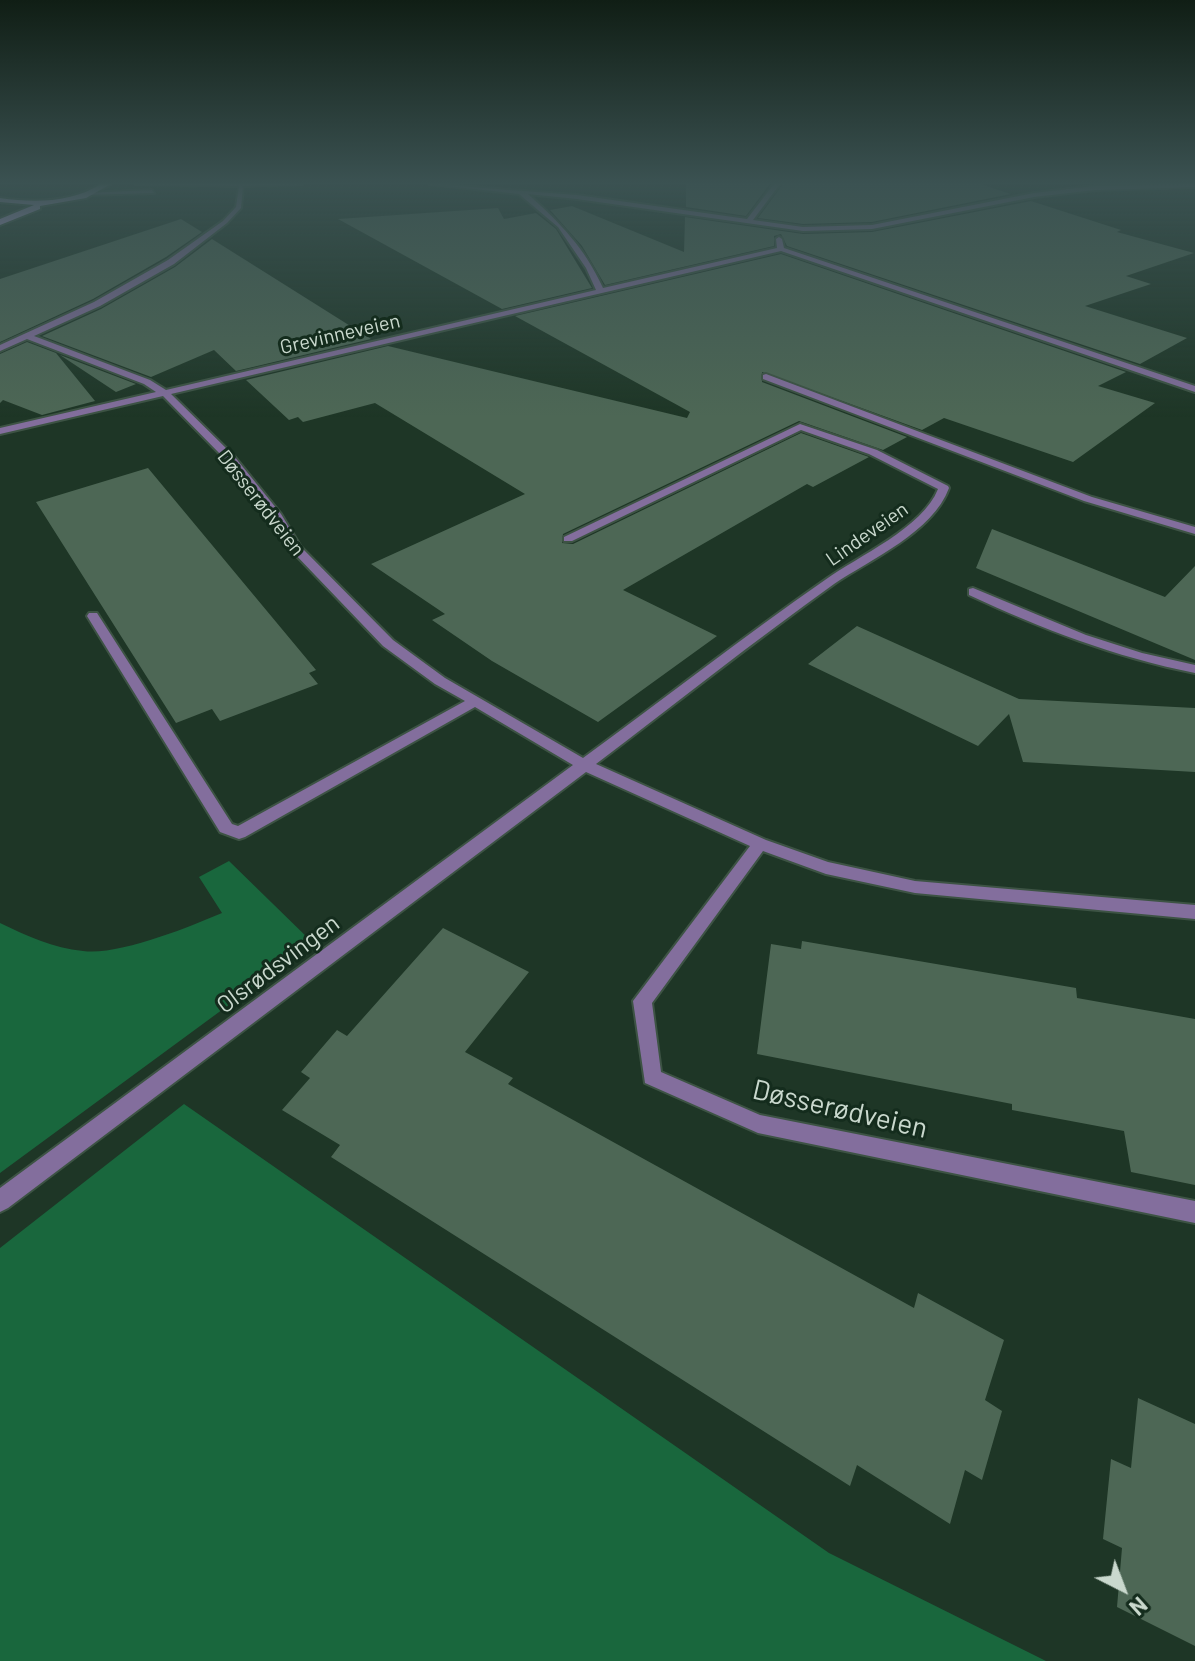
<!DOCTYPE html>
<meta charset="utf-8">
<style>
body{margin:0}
#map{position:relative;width:1195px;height:1661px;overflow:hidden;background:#1e3626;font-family:Barlow,sans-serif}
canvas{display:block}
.north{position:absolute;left:1083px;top:1549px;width:80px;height:80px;-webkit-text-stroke:6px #142c1d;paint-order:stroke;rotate:138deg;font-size:22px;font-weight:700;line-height:32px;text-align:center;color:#c9d8cd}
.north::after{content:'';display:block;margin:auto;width:28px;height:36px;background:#c9d8cd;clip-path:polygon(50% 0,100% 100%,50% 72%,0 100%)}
</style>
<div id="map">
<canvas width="1195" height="1661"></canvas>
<div class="north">N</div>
</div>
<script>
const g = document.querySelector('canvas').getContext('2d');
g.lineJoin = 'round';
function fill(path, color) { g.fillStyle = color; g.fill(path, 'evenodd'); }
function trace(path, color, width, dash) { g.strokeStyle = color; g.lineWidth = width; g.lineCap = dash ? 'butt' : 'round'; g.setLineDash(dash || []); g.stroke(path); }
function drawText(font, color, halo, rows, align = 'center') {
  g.font = font + ' Barlow,sans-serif'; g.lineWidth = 6; g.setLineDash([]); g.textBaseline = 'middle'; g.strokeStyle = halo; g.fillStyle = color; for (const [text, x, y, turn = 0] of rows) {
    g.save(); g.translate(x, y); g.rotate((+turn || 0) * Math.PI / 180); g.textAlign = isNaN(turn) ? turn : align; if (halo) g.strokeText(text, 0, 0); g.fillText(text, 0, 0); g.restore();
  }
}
fill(new Path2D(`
 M 229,861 L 313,943 L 0,1173 L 0,923 C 27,936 53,948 83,951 C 118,956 189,927 222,913 L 199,877 Z
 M 184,1104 L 829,1553 L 1046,1661 L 0,1661 L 0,1248 Z`), '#19673d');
fill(new Path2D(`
 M 686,184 L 770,184 L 746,216 L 686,207 Z
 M 783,184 L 981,184 L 1011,194 L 872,222 L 803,224 L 758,218 Z
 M 1031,201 L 1121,230 L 1117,232 L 1194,253 L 1126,276 L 1151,284 L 1085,306 L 1187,338 L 1140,364 L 787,246 L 781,234 L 774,236 L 774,246 L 605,285 L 582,246 L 550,210 L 572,206 L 684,252 L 685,217 L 803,234 L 872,232 Z
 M 498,208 L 504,219 L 536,213 L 556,229 L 592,288 L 502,309 L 338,219 Z
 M 181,219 L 202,232 L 166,257 L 93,299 L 0,342 L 0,279 Z
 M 212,239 L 371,339 L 236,371 L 214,350 L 151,377 L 42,336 L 101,309 L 175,267 Z
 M 781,254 L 1126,372 L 1098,386 L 1155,403 L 1073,462 L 944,418 L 922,430 L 762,372 L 762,382 L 907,437 L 883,450 L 799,421 L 563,534 L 562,543 L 573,544 L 801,433 L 869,457 L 813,487 L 807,484 L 623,590 L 717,636 L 598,722 L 492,661 L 432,620 L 445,614 L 371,564 L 525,494 L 375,403 L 303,422 L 298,417 L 289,420 L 246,380 L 388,346 L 687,418 L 690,412 L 515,316 Z
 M 27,342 L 56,353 L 95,401 L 42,415 L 3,400 L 0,403 L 0,354 Z
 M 60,355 L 136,384 L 116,392 Z
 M 148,468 L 316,670 L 309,673 L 318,684 L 220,721 L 212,709 L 176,723 L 36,502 Z
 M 992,529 L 1165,597 L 1195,566 L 1195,660 L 976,568 Z
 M 857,626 L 1019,699 L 1195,708 L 1195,772 L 1023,762 L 1009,714 L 978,746 L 808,664 Z
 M 443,928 L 529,972 L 465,1052 L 513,1078 L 508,1084 L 914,1308 L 918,1293 L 1004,1340 L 985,1400 L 1002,1411 L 982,1480 L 965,1470 L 950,1524 L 857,1465 L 850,1486 L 331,1157 L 340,1145 L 282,1110 L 310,1078 L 301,1072 L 337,1030 L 347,1036 Z
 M 802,941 L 1076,988 L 1077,998 L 1195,1019 L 1195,1185 L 1131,1172 L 1124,1131 L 1012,1110 L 1012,1104 L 757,1054 L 771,944 L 801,949 Z
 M 1138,1398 L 1195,1424 L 1195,1646 L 1117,1607 L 1122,1548 L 1103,1539 L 1111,1459 L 1131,1468 Z`), '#4d6755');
const street = new Path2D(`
 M 135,184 L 302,184 L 243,186 L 241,208 L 227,223 L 174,264 L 100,306 L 34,336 L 150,380 L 166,390 L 596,290 L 586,268 L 558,227 L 519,194 L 430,184 L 577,195 L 747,219 L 774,184 L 780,184 L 753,220 L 803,227 L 872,225 L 1034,193 L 1095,186 L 1195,184 L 1195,187 L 1095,190 L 1034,197 L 872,229 L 803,231 L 577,199 L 528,194 C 560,223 585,248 603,288 L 777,248 L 776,239 L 779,237 L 782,239 L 784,248 L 1195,386 L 1195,392 L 781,251 L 171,394 L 234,456 L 281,514 L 301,547 L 393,640 L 445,678 L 583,758 C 664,699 743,637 825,580 C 858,556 923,528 938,489 L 869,454 L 801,430 L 572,541 L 564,541 L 564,537 L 800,424 L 877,450 L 948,486 L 949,488 C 933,532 871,559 834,584 C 753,642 675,704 596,764 L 766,840 L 828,862 L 915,881 L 1195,905 L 1195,919 L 915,893 L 826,874 L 763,851 L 652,1003 L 661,1072 L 760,1115 L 1195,1201 L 1195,1223 L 758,1133 L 645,1083 L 633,1001 L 750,846 L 586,772 L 8,1208 L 0,1212 L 0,1188 L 573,765 L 475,707 L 245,837 L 239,839 L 220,832 L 87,616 L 89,613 L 97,613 L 232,824 L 238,826 L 465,701 L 435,684 L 383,646 L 292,551 L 272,517 L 226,460 L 163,396 L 0,434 L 0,428 L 156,392 L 144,384 L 27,339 L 0,351 L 0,345 L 94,302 L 168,260 L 223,221 L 236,207 L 239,186 Z
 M 152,190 L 154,193 L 82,195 L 85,193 Z
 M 766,374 L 1092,497 L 1195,527 L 1195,534 L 1084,501 L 763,379 L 763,375 Z
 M 973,588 L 1086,635 L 1142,653 L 1195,665 L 1195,673 C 1115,657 1042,629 969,595 L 969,589 Z`);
const primary = new Path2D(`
 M 101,184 L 111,184 L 86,198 L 40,206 L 40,209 L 0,225 L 0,219 L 34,205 L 0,202 L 0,198 C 34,203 71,203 101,184 Z`);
trace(street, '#3d5344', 4);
trace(primary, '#3d5344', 4);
fill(street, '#836e9d');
fill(primary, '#d3b0fd');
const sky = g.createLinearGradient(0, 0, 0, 417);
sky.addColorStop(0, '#101e15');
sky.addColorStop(0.44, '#3b5252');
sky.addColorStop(1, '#3b525200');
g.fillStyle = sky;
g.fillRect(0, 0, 1195, 417);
drawText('20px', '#c9d8cd', '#142c1d', [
 ["Grevinneveien",340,334,-13],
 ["Døsserødveien",261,503,52],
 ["Lindeveien",867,534,-35]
]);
drawText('24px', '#c9d8cd', '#142c1d', [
 ["Olsrødsvingen",278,964,-37]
]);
drawText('28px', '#c9d8cd', '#142c1d', [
 ["Døsserødveien",840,1109,13]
]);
</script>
